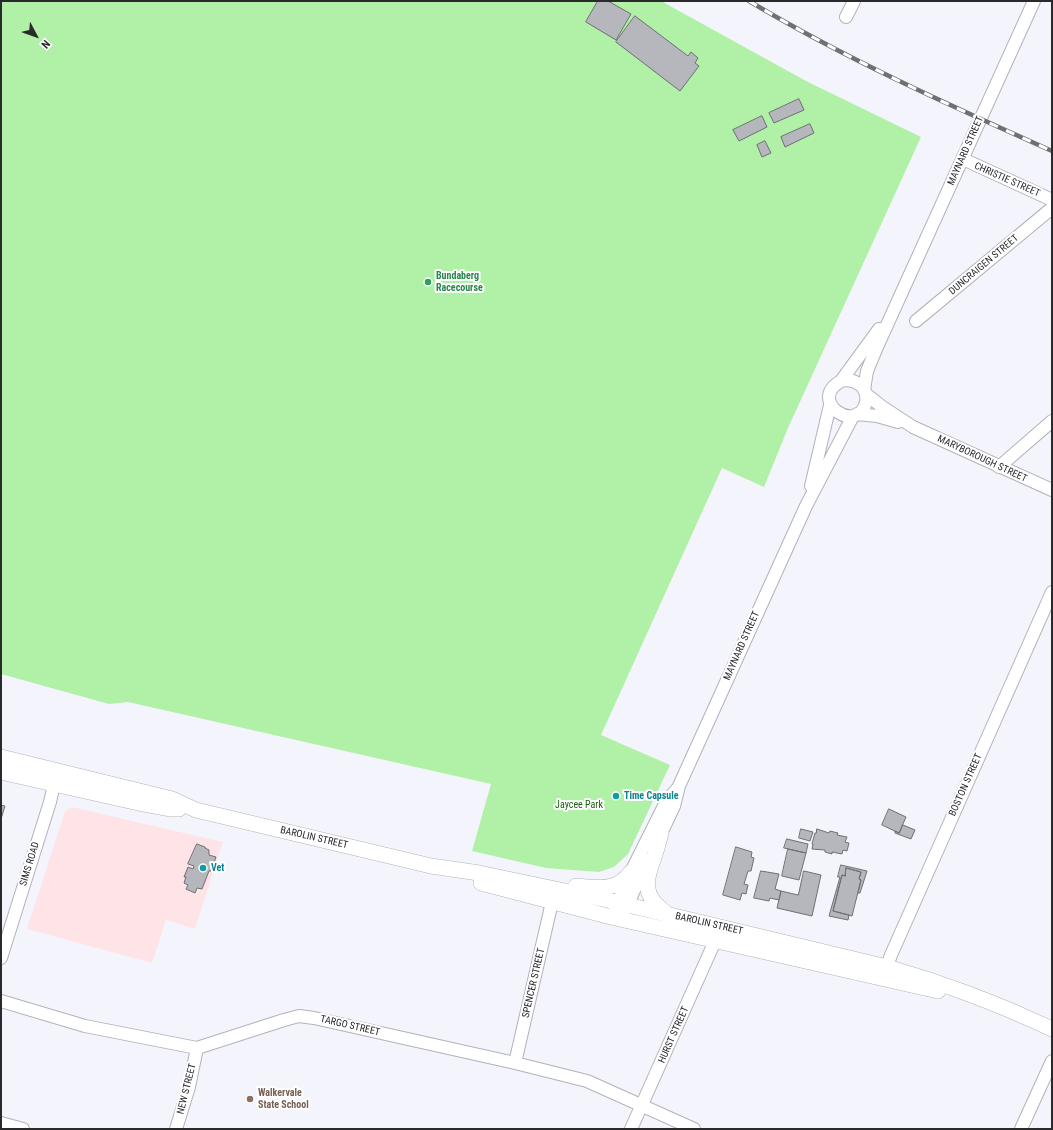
<!DOCTYPE html>
<style>
body{margin:0}
#map{position:relative;width:1053px;height:1130px;overflow:hidden;background:#f4f5fc;font-family:"Roboto Condensed",sans-serif}
canvas{display:block}
.frame{position:absolute;inset:0;border:2px solid #2a2a2d;pointer-events:none}
.north{position:absolute;left:16px;top:16px;width:40px;height:40px;-webkit-text-stroke:3px #fff;paint-order:stroke;rotate:131deg;font-size:11px;font-weight:700;line-height:16px;text-align:center;color:#2a2a2d}
.north::after{content:'';display:block;margin:auto;width:14px;height:18px;background:#2a2a2d;clip-path:polygon(50% 0,100% 100%,50% 72%,0 100%)}
</style>
<div id="map">
<canvas width="1053" height="1130"></canvas>
<div class="frame"></div>
<div class="north">N</div>
</div>
<script>
const g = document.querySelector('canvas').getContext('2d');
g.lineJoin = 'round';
function fill(path, color) { g.fillStyle = color; g.fill(path, 'evenodd'); }
function trace(path, color, width, dash) { g.strokeStyle = color; g.lineWidth = width; g.lineCap = dash ? 'butt' : 'round'; g.setLineDash(dash || []); g.stroke(path); }
function drawText(font, color, halo, rows, align = 'center') {
  g.font = font + ' "Roboto Condensed",sans-serif'; g.lineWidth = 4; g.setLineDash([]); g.textBaseline = 'middle'; g.strokeStyle = halo; g.fillStyle = color; for (const [text, x, y, turn = 0] of rows) {
    g.save(); g.translate(x, y); g.rotate((+turn || 0) * Math.PI / 180); g.textAlign = isNaN(turn) ? turn : align; if (halo) g.strokeText(text, 0, 0); g.fillText(text, 0, 0); g.restore();
  }
}
fill(new Path2D(`
 M 72,807 L 223,842 L 195,929 L 166,920 L 152,963 L 27,929 L 65,811 Z`), '#ffe4e7');
fill(new Path2D(`
 M 1,1 L 661,1 L 806,81 L 921,137 L 788,428 L 764,487 L 722,468 L 601,735 L 670,765 L 628,854 L 614,867 L 599,872 L 546,868 L 472,851 L 491,784 L 128,702 L 109,704 L 1,674 Z`), '#b1f0a7');
const building = new Path2D(`
 M 598,1 L 608,1 L 631,14 L 616,40 L 586,22 Z
 M 635,16 L 688,56 L 691,52 L 698,58 L 695,63 L 699,66 L 680,91 L 616,42 Z
 M 799,99 L 804,110 L 774,123 L 769,113 Z
 M 762,116 L 767,127 L 739,141 L 733,130 Z
 M 810,124 L 814,133 L 785,147 L 781,137 Z
 M 765,141 L 771,153 L 762,157 L 757,145 Z
 M 1,805 L 5,806 L 1,819 Z
 M 889,809 L 906,817 L 899,833 L 882,825 Z
 M 903,825 L 915,830 L 911,839 L 895,833 L 895,831 L 899,833 Z
 M 801,829 L 813,832 L 810,841 L 799,838 Z
 M 817,829 L 829,833 L 830,831 L 838,833 L 837,835 L 847,837 L 845,842 L 849,843 L 847,851 L 843,850 L 842,854 L 832,852 L 832,854 L 825,852 L 825,850 L 812,849 L 813,844 L 812,844 L 815,833 L 816,833 Z
 M 787,839 L 808,844 L 806,853 L 784,848 Z
 M 197,844 L 205,847 L 205,848 L 209,850 L 209,855 L 216,857 L 211,871 L 209,871 L 202,889 L 197,888 L 195,893 L 186,889 L 188,885 L 184,883 L 186,877 L 184,877 L 188,867 L 193,869 L 194,866 L 188,864 Z
 M 736,847 L 752,852 L 751,857 L 754,858 L 751,871 L 748,871 L 744,884 L 748,885 L 746,894 L 742,893 L 740,900 L 723,895 Z
 M 788,849 L 806,853 L 799,880 L 782,876 Z
 M 841,865 L 867,871 L 860,893 L 858,893 L 861,880 L 859,879 L 861,872 L 846,868 L 845,876 L 842,875 L 833,911 L 849,915 L 848,920 L 829,916 L 840,877 L 838,877 Z
 M 846,868 L 861,872 L 859,879 L 861,880 L 852,916 L 833,911 L 842,875 L 845,876 Z
 M 761,871 L 779,874 L 775,889 L 781,891 L 779,900 L 770,898 L 769,901 L 754,898 Z
 M 804,871 L 821,875 L 812,916 L 777,908 L 781,891 L 798,895 Z`);
fill(building, '#b6b7bd');
trace(building, '#6e6f75', 1);
const minor = new Path2D(`
 M 846,17 L 854,1
 M 963,159 L 1052,200
 M 916,321 L 1052,208
 M 841,381 C 854,378 869,386 866,402 C 858,436 806,401 841,381 L 879,329
 M 864,390 L 867,371 L 877,347 L 1034,1
 M 866,394 L 881,406 L 913,427 L 1052,490
 M 857,414 L 877,416 L 898,422
 M 999,467 L 1052,421
 M 811,486 L 830,405
 M 658,840 L 674,806 L 679,786 L 806,506 L 853,416
 M 615,909 L 631,872 L 666,802 L 677,789
 M 624,912 L 648,860
 M 1,958 L 50,802 L 56,776
 M 884,975 L 891,955 L 1052,592
 M 1,1001 L 85,1026 L 197,1048 L 284,1020 L 299,1016 L 314,1018 L 515,1063 L 587,1081 L 694,1129
 M 515,1063 L 552,902
 M 1,1123 L 23,1129
 M 176,1129 L 189,1087 L 197,1048
 M 631,1129 L 715,941
 M 1021,1129 L 1052,1061`);
const major = new Path2D(`
 M 1,757 L 172,799 L 196,810 L 431,866 L 479,873 L 603,899 L 887,967 C 943,983 999,1004 1052,1029
 M 1,772 L 143,804 L 170,809 L 179,809
 M 661,833 C 659,841 657,849 654,857 C 649,873 642,886 654,902 C 658,907 663,910 668,915
 M 481,883 L 611,917 L 938,991
 M 576,886 C 589,887 608,890 619,883 C 624,880 628,876 631,872`);
trace(minor, '#b2b3b9', 14);
trace(major, '#b2b3b9', 16);
trace(minor, '#fff', 12);
trace(major, '#fff', 15);
const rail = new Path2D(`
 M 749,1 C 846,59 949,105 1052,151`);
trace(rail, '#6f6f74', 4.5);
trace(rail, '#fff', 3, [9]);
for (const [x, y, r, color] of [
 [428,282,4,"#2e9e5b"],
 [616,796,4,"#0f9aa8"],
 [203,868,4,"#0f9aa8"],
 [250,1099,4,"#8d6e63"]
]) { const dot = new Path2D(); dot.arc(x, y, r, 0, 2 * Math.PI); g.fillStyle = color; g.fill(dot); trace(dot, '#fff', 1.5); }
drawText('10px', '#2a2a2d', '#fff', [
 ["MAYNARD STREET",966,151,-66],
 ["CHRISTIE STREET",1007,180,24],
 ["DUNCRAIGEN STREET",984,265,-40],
 ["MARYBOROUGH STREET",982,459,25],
 ["MAYNARD STREET",742,646,-66],
 ["BOSTON STREET",966,785,-66],
 ["BAROLIN STREET",314,838,13],
 ["SIMS ROAD",30,864,-73],
 ["BAROLIN STREET",709,924,13],
 ["SPENCER STREET",534,983,-77],
 ["TARGO STREET",350,1026,13],
 ["HURST STREET",674,1035,-66],
 ["NEW STREET",187,1089,-76]
]);
drawText('bold 10px', '#27864d', '#fff', [
 ["Bundaberg",436,276],
 ["Racecourse",436,288]
], 'left');
drawText('bold 10px', '#0d838f', '#fff', [
 ["Time Capsule",624,796],
 ["Vet",211,868]
], 'left');
drawText('10px', '#1a5c0d', '#fff', [
 ["Jaycee Park",579,805]
]);
drawText('bold 10px', '#785e54', '#fff', [
 ["Walkervale",258,1093],
 ["State School",258,1105]
], 'left');
</script>
